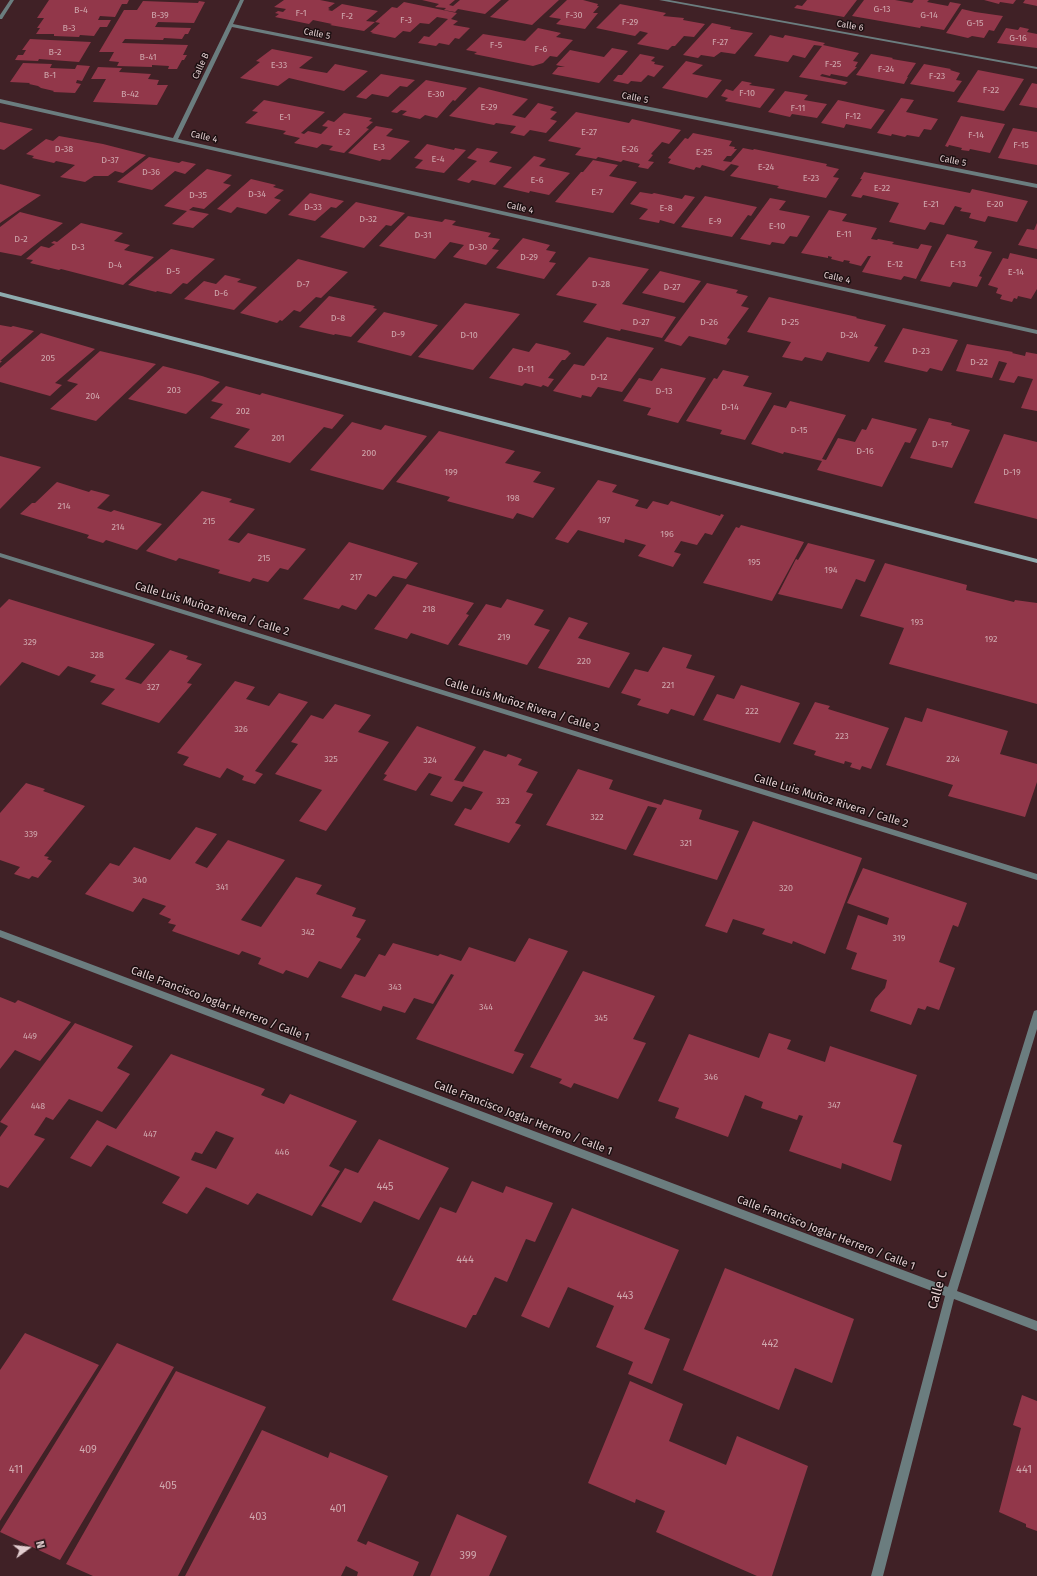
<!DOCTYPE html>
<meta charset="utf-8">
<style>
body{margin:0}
#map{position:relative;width:1037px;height:1576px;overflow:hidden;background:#402126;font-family:"Fira Sans",sans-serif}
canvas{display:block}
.north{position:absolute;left:8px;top:1528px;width:40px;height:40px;-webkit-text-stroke:3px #1d1012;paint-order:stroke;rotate:75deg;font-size:11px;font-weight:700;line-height:16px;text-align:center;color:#e3ced0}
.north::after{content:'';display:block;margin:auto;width:14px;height:18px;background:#e3ced0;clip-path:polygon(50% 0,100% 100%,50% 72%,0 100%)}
</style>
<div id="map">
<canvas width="1037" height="1576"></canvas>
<div class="north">N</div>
</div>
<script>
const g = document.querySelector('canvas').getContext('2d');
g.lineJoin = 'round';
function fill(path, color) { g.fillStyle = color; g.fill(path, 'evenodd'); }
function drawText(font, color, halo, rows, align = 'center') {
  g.font = font + ' "Fira Sans",sans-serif'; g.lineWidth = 3; g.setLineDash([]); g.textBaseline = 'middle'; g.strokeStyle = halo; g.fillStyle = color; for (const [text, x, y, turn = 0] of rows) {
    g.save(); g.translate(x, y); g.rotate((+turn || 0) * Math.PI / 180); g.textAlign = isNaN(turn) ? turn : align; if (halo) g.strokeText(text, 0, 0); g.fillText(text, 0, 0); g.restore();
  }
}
fill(new Path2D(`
 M 49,0 L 129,0 L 127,4 L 122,4 L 115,17 L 100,16 L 98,20 L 111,20 L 107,27 L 100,27 L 94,36 L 80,35 L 79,37 L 54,36 L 54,34 L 36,34 L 40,28 L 37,28 L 44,18 L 37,18 Z
 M 284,0 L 320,0 L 335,3 L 328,8 L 330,9 L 328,10 L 332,11 L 342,4 L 378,11 L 366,21 L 375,22 L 364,31 L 330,25 L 332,24 L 313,20 L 309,24 L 275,17 L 279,14 L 275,13 L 278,11 L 283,12 L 286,9 L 274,7 Z
 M 422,0 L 455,0 L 449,5 L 453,6 L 460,0 L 501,0 L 485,14 L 458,9 L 455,12 L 444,10 L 446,8 L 435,7 L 439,4 Z
 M 509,0 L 559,0 L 532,25 L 490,17 Z
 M 567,0 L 583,0 L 598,4 L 597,6 L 599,6 L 593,13 L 598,13 L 585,29 L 556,24 L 561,19 L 549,17 Z
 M 807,0 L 857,0 L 844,17 L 794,8 L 797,5 L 802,6 Z
 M 864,0 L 895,0 L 912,3 L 914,0 L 929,0 L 927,2 L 948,6 L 950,2 L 961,4 L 944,30 L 921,26 L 920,28 L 852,16 Z
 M 984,0 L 1016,0 L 1013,4 L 1000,2 L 999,4 Z
 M 1025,0 L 1037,0 L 1037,6 L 1023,3 Z
 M 143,1 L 198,3 L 199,1 L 205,2 L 194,23 L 158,22 L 155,27 L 191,28 L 188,34 L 185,34 L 182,39 L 164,38 L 163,40 L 125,39 L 122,43 L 188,45 L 183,55 L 187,55 L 184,60 L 182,60 L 177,69 L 168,69 L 169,66 L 152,65 L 152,67 L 117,66 L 119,62 L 109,61 L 114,52 L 99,52 L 124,10 L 137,10 Z
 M 404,2 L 457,13 L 451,19 L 458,21 L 453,25 L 470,28 L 459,39 L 455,38 L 449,45 L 439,43 L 436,46 L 418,43 L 424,36 L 429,37 L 448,19 L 437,17 L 429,24 L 420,23 L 410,32 L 403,31 L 395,38 L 371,33 L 373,32 L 370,32 L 380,23 L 375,22 L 392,7 L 397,8 Z
 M 620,4 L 666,13 L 663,16 L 684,18 L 683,20 L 705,24 L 694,37 L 684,36 L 675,46 L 672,46 L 668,50 L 637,44 L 648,33 L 640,31 L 635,36 L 596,28 Z
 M 962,9 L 975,12 L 1003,16 L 994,31 L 989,30 L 984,38 L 972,36 L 968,38 L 946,33 Z
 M 712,23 L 731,27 L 730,29 L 753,33 L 735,54 L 721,52 L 714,57 L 701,55 L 698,58 L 683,55 Z
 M 1020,27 L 1029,29 L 1027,32 L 1037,34 L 1037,48 L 997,43 L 1006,28 L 1018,30 Z
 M 538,28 L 561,33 L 556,37 L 573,40 L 557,57 L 550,56 L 543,63 L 533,66 L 474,54 L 477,52 L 466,50 L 483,34 L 525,41 Z
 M 770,35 L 783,38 L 785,35 L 825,43 L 823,45 L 859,53 L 853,61 L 858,62 L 855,67 L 857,67 L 847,77 L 831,74 L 830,76 L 822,74 L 820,76 L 848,82 L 845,85 L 799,77 L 822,46 L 814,45 L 805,58 L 793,55 L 788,62 L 754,56 Z
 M 30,39 L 91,42 L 79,62 L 39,59 L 38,61 L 15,60 L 18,55 L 23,55 L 26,50 L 22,50 Z
 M 612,48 L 628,51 L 599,83 L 552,74 L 558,67 L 565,67 L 556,65 L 570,50 L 604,57 Z
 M 272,49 L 313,57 L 299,68 L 327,73 L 335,64 L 368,71 L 344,91 L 289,78 L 278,86 L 240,78 L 260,62 L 256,61 Z
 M 640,54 L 655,57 L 651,61 L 655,62 L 654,64 L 664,66 L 654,77 L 648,75 L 641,82 L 631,81 L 628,84 L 613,81 L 618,75 L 622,75 Z
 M 871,54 L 893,58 L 892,59 L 916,63 L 907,77 L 908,77 L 904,84 L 856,75 Z
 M 686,61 L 703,65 L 692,74 L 722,80 L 707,98 L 662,88 Z
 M 23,63 L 52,64 L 50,68 L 75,69 L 77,65 L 90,66 L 82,81 L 77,80 L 76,83 L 81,84 L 75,93 L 53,92 L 54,91 L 41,88 L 38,86 L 29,84 L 30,83 L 10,82 Z
 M 924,64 L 951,69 L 950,70 L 960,73 L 956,80 L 962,81 L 954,92 L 910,84 Z
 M 98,67 L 122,68 L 119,72 L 151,74 L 148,79 L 159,80 L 157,85 L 168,85 L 157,105 L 93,102 L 106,79 L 91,79 Z
 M 978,70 L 1024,79 L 1004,111 L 957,102 Z
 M 381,74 L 415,80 L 407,87 L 400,86 L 388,97 L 372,94 L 366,99 L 356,97 Z
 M 426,80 L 467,88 L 455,101 L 453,100 L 437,118 L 425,115 L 420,119 L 402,115 L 407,111 L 401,110 L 397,113 L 391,112 Z
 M 742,81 L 752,83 L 749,85 L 775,89 L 760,108 L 725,101 L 728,98 L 721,96 L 726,89 L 733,91 Z
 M 1032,83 L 1037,84 L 1037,108 L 1019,105 Z
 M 479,87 L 528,99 L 512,115 L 525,118 L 538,103 L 554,107 L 550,110 L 557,112 L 550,119 L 557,121 L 546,133 L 530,130 L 524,136 L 510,133 L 516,126 L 496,123 L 494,125 L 449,116 Z
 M 785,91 L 808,95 L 804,100 L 827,104 L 817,118 L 792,114 L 790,117 L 768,112 Z
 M 901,98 L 914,100 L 906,112 L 938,119 L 931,130 L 924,129 L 919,137 L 907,135 L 905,137 L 892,134 L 891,136 L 877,133 Z
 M 264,100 L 325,112 L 301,133 L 304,134 L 308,131 L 321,134 L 328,127 L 322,126 L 328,120 L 334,122 L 344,113 L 372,118 L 369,121 L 373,122 L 366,128 L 369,129 L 344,153 L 329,150 L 333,146 L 322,144 L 317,148 L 294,143 L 300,138 L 283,134 L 286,131 L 245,123 L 258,112 L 252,111 Z
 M 838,100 L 885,110 L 871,129 L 846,124 L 844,128 L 821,123 Z
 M 576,112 L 629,123 L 632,119 L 681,130 L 669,144 L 662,142 L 651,154 L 653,155 L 648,161 L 654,162 L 648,169 L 638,167 L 640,164 L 623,160 L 621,162 L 598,157 L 596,159 L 575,155 L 581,148 L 548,141 Z
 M 961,116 L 1005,124 L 990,153 L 970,149 L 969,151 L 961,150 L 962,148 L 949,145 L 948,147 L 945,146 Z
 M 0,122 L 33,129 L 4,150 L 0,149 Z
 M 376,126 L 393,129 L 386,136 L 410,141 L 390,160 L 382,159 L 380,161 L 348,153 Z
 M 1013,128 L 1037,132 L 1037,165 L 998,158 Z
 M 693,133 L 732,141 L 729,146 L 735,147 L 734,149 L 737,149 L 731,156 L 727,156 L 723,161 L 731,162 L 743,148 L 753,150 L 754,149 L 827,164 L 826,166 L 839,169 L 833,177 L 839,178 L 826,198 L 777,188 L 779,186 L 730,176 L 739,166 L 731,164 L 724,171 L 702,165 L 700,168 L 696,167 L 694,170 L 668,163 L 671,159 L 668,158 L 685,138 L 688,139 Z
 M 59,136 L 103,144 L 146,155 L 123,173 L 115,171 L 108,176 L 94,176 L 85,182 L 60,177 L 75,165 L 56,161 L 54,163 L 32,158 L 34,156 L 26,154 L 46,139 L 53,141 Z
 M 427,144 L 454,150 L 455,148 L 466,150 L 444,173 L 415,168 L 423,160 L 414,158 Z
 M 477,148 L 498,152 L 489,162 L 512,167 L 495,185 L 472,180 L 469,183 L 457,180 L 477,161 L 467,158 Z
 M 534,156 L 546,159 L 539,166 L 570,173 L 549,195 L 530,191 L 529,193 L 503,187 Z
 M 149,157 L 179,163 L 182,161 L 196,164 L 185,174 L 175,171 L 152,190 L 117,182 Z
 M 593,160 L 618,165 L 609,176 L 637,182 L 613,213 L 555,202 L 581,172 L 583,172 Z
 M 207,169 L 232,175 L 223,183 L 231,185 L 204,209 L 193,207 L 189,210 L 209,214 L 193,228 L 172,224 L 187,211 L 164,206 Z
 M 864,172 L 970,193 L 972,189 L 1028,201 L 1017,222 L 988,216 L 985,222 L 969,218 L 971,213 L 960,211 L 962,208 L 955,206 L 944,225 L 930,222 L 925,230 L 889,222 L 899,203 L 863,195 L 861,198 L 851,196 L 862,179 L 860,179 Z
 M 251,179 L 276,185 L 273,187 L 284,190 L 274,198 L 281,200 L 266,214 L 237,207 L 231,213 L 217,209 Z
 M 0,184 L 41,195 L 0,223 Z
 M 640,192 L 652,194 L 654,193 L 682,199 L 685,195 L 695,197 L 674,224 L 660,220 L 659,223 L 639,219 L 648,209 L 630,204 Z
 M 310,193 L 344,201 L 336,208 L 331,207 L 315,221 L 288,215 Z
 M 705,196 L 757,207 L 751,216 L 748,215 L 732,237 L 681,227 Z
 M 770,198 L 786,201 L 779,210 L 810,216 L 797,237 L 790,236 L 784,244 L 772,242 L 770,245 L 740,239 Z
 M 356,202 L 405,213 L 391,226 L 386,225 L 364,248 L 320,237 Z
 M 829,210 L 847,214 L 842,221 L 877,228 L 871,239 L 877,240 L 878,239 L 894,242 L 892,244 L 918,249 L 921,244 L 932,246 L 916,279 L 904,276 L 901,280 L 862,272 L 871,256 L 868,256 L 861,266 L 849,263 L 850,261 L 844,260 L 843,262 L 831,259 L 832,257 L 828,256 L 828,258 L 801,253 Z
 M 20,212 L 63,223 L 21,256 L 0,252 L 0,227 Z
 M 408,216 L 442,222 L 445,219 L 456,221 L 452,225 L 491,233 L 488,237 L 500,239 L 492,249 L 499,250 L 486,265 L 453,257 L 464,245 L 450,242 L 435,259 L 379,246 Z
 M 81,223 L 123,233 L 114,241 L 130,245 L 124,250 L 154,257 L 123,285 L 61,269 L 59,270 L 30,263 L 33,260 L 26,259 L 41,246 L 49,248 L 55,244 L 51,243 L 54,241 L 57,242 Z
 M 1037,223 L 1037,249 L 1018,245 L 1027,229 L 1034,230 Z
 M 947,234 L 978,241 L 974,248 L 992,252 L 979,276 L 982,277 L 977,287 L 953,282 L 950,287 L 920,281 Z
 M 523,238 L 550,245 L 546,250 L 556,252 L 549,262 L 556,263 L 544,279 L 496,268 Z
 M 171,249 L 215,259 L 187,284 L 183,283 L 171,294 L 157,291 L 156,292 L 128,285 Z
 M 1010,253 L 1037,259 L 1037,289 L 1031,299 L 1018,296 L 1017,299 L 1014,298 L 1012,302 L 1000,299 L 1002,295 L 996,293 L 998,288 L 988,285 L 1003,258 L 1008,259 Z
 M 589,257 L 649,269 L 622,304 L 676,317 L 662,338 L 621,329 L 620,331 L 583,322 L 597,304 L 556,295 Z
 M 298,259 L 348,272 L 321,298 L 316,297 L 300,312 L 294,310 L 282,321 L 280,320 L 277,323 L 240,313 Z
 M 660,271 L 701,281 L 684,303 L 642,293 Z
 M 225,275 L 241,279 L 237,282 L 257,287 L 234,310 L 184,299 L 204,281 L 216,284 Z
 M 707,283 L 738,290 L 736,293 L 748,296 L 741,306 L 749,308 L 727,338 L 730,339 L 726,345 L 689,336 L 681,346 L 664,341 Z
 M 329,296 L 375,306 L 373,308 L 377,309 L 351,337 L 335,334 L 334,335 L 299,327 Z
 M 769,297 L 857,317 L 856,318 L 886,325 L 874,346 L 878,347 L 869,362 L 827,352 L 822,361 L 805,357 L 802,361 L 782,357 L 791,342 L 747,332 Z
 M 465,303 L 520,314 L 473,370 L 418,357 Z
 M 384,312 L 438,325 L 411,356 L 357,342 Z
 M 0,325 L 11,327 L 13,326 L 34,331 L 0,361 L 2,361 L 0,363 Z
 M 903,328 L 958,340 L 942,371 L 930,368 L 927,372 L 884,362 Z
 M 41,333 L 95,349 L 55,383 L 62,385 L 50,396 L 0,382 L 0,368 Z
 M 607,337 L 654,348 L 622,392 L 598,387 L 591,397 L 582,395 L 581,398 L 553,391 L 574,364 L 584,366 Z
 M 536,343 L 569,351 L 568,352 L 571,353 L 565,360 L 562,360 L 548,378 L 554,379 L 548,387 L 543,385 L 541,387 L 525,383 L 522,386 L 489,378 L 513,348 L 529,352 Z
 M 967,344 L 1013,352 L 1012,353 L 1025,356 L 1026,352 L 1037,354 L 1037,411 L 1021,408 L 1033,379 L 1018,376 L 1014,383 L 999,380 L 1007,363 L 999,361 L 992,378 L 956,371 Z
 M 100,351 L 156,364 L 96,421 L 50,409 L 78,384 L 67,381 Z
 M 163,366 L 202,376 L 220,382 L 186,414 L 128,399 Z
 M 661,368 L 706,378 L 678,423 L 647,415 L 651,408 L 623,401 L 639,378 L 652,381 Z
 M 723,370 L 749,376 L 743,386 L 772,393 L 745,440 L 720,434 L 722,430 L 686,421 L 714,378 L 717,379 Z
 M 226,386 L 260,395 L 262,393 L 344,415 L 332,429 L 324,427 L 290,463 L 234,447 L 250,429 L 210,418 L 223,404 L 211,401 Z
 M 790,401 L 846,415 L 822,459 L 826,460 L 838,438 L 855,442 L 862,429 L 866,430 L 872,418 L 917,429 L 910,443 L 905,442 L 882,487 L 817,470 L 822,461 L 784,452 L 783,454 L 751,444 L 774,405 L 786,408 Z
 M 929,418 L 952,423 L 951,425 L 970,430 L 952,468 L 910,458 Z
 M 352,422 L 381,430 L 385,425 L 427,436 L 383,490 L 310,470 Z
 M 439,431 L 515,451 L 505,463 L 541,472 L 533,482 L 555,488 L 533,518 L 517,513 L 513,519 L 447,501 L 450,497 L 396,482 Z
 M 1004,434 L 1037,442 L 1037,519 L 974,503 Z
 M 0,456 L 41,467 L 0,509 Z
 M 598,480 L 617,485 L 612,492 L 639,500 L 635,506 L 647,509 L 653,501 L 668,505 L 671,501 L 720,516 L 721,514 L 724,515 L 712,535 L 705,533 L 697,545 L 681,541 L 674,552 L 681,554 L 673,567 L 638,556 L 646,545 L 625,539 L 624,543 L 578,530 L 568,543 L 555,539 Z
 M 57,482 L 89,492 L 91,490 L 110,495 L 97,508 L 111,512 L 114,510 L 162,524 L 137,550 L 106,540 L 103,543 L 87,538 L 89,535 L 20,514 L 32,503 L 35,503 Z
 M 202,491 L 232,499 L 229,502 L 255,509 L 228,540 L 239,543 L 248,533 L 306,549 L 288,570 L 280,568 L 268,582 L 253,578 L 250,582 L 218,573 L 220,570 L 179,558 L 176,561 L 146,551 Z
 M 741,525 L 804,542 L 772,601 L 703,583 L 736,527 L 739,528 Z
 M 349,542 L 418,563 L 406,579 L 393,576 L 376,597 L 368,594 L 356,610 L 342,605 L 339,609 L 303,599 Z
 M 808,543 L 875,560 L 865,582 L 856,579 L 842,609 L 778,594 L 796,559 L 798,560 Z
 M 885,563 L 967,585 L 966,590 L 1014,602 L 1015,600 L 1037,603 L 1037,704 L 889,664 L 904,628 L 860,616 Z
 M 407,584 L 474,603 L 466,614 L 469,615 L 448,645 L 411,633 L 407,639 L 374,629 Z
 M 9,599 L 155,644 L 125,679 L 141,684 L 170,650 L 188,656 L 186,659 L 202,664 L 187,683 L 192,684 L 159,723 L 101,704 L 115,689 L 90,682 L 96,675 L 68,666 L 59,676 L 22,662 L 0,686 L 0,608 Z
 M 507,599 L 544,610 L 534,625 L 550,630 L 527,665 L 458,645 L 486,604 L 501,608 Z
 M 569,617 L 588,623 L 578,638 L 630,653 L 609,688 L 538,668 Z
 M 663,647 L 692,655 L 686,668 L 715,676 L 694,716 L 671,709 L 668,714 L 637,705 L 641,699 L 621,693 L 635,669 L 648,672 Z
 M 235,681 L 255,687 L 246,699 L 269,706 L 279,693 L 308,702 L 255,771 L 263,774 L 255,784 L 242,780 L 244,776 L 227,768 L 220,778 L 183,765 L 189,757 L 177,753 Z
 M 741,685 L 800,703 L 780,743 L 703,720 L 717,694 L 734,699 Z
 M 815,702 L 830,706 L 828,709 L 889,728 L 871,769 L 862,766 L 860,770 L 850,767 L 852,763 L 845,761 L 844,764 L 814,755 L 816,751 L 793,744 Z
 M 335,704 L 371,715 L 358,732 L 389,742 L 326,831 L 299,821 L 322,790 L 275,774 L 298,744 L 291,742 L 311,715 L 323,719 Z
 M 927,708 L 1008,731 L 1000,754 L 1037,764 L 1037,782 L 1025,817 L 948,796 L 953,785 L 886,765 L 905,717 L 922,722 Z
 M 417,726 L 476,747 L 454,780 L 463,782 L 484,750 L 506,757 L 508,754 L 522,759 L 518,765 L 538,772 L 526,792 L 533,794 L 515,823 L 521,825 L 509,843 L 454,825 L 465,808 L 471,810 L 483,792 L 463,786 L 452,802 L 430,795 L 442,777 L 429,773 L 416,791 L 383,780 L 387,775 L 384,774 Z
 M 578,769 L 613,780 L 609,789 L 661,805 L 664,799 L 702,810 L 699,819 L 739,831 L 717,880 L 633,855 L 657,808 L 648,806 L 626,850 L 546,825 Z
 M 26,783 L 45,789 L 43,791 L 85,806 L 44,856 L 49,857 L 47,859 L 52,861 L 38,878 L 32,876 L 29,879 L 14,874 L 20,867 L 0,860 L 0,813 Z
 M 753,821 L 862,858 L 825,954 L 793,941 L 792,944 L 762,934 L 765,929 L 733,919 L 727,933 L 705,926 Z
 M 196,827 L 217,834 L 195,863 L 207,868 L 228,840 L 285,860 L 241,920 L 261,927 L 296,877 L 322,885 L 316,894 L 356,908 L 352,916 L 366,920 L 356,937 L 361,939 L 341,969 L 319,961 L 308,978 L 286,970 L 283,974 L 258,964 L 261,958 L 242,951 L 239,955 L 172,931 L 176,925 L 168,923 L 171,919 L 159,914 L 166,906 L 143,898 L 133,912 L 85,894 L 110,863 L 119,866 L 134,847 L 170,860 Z
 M 863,868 L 967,903 L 958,927 L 953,925 L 939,962 L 955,968 L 939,1010 L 927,1006 L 925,1010 L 918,1008 L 911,1025 L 870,1011 L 875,999 L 885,988 L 887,980 L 851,969 L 857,953 L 846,949 L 858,915 L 887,925 L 889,918 L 847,903 Z
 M 529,938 L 568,951 L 514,1051 L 524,1054 L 513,1074 L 416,1039 L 454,975 L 451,974 L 433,1004 L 414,998 L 405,1013 L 383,1006 L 381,1011 L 341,997 L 355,974 L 365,977 L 379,954 L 385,956 L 393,943 L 438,956 L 440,954 L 461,961 L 469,947 L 515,962 Z
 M 583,971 L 655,996 L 633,1039 L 646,1043 L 618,1099 L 574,1083 L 571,1088 L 559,1083 L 562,1079 L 530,1067 Z
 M 0,997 L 15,1003 L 18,1000 L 71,1022 L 40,1061 L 15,1050 L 0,1069 Z
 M 75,1023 L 133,1046 L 117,1068 L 130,1074 L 102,1112 L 69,1099 L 53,1120 L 46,1117 L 34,1135 L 45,1139 L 8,1188 L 0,1185 L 0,1137 L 8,1126 L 0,1122 Z
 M 769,1033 L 791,1040 L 787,1049 L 825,1062 L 830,1046 L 917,1075 L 893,1142 L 902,1145 L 891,1181 L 842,1163 L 841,1169 L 789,1151 L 803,1116 L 799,1115 L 797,1120 L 761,1108 L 763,1102 L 745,1095 L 728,1137 L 675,1118 L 679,1108 L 658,1101 L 689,1034 L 759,1058 Z
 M 171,1054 L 265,1089 L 261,1095 L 284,1104 L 290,1094 L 357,1121 L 329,1166 L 340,1171 L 312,1216 L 257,1193 L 248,1205 L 206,1187 L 187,1214 L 162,1203 L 180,1177 L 107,1145 L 91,1167 L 70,1158 L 97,1120 L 116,1129 ZM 216,1131 L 234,1138 L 216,1169 L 191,1160 L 195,1152 L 202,1154 Z
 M 379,1139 L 449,1168 L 419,1220 L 374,1201 L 361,1223 L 321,1206 L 345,1168 L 358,1173 Z
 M 472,1181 L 503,1193 L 506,1186 L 553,1203 L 535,1242 L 526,1239 L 507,1282 L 495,1277 L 476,1315 L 473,1315 L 466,1328 L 392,1300 L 440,1207 L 456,1213 Z
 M 572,1208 L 679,1250 L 644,1329 L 670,1339 L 652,1384 L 628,1374 L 633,1362 L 596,1347 L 614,1306 L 568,1287 L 549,1328 L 521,1316 Z
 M 725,1268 L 854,1319 L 832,1383 L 795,1368 L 779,1410 L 683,1370 Z
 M 25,1333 L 99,1365 L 0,1521 L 0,1370 Z
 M 117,1343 L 174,1367 L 60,1560 L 0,1532 Z
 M 176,1371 L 266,1407 L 178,1576 L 93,1576 L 66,1564 Z
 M 630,1381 L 683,1404 L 669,1441 L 726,1465 L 737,1436 L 808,1466 L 772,1576 L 757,1576 L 656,1532 L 665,1511 L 636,1499 L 635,1503 L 588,1483 Z
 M 1022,1395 L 1037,1401 L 1037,1531 L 1026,1527 L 1026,1524 L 999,1512 L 1021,1428 L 1013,1425 Z
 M 262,1430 L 328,1458 L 330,1452 L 388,1476 L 357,1541 L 366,1545 L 368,1541 L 419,1562 L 413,1576 L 357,1576 L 358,1572 L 346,1566 L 341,1576 L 185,1576 Z
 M 457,1514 L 507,1536 L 489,1576 L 430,1576 Z`), '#92374a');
fill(new Path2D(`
 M 10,0 L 14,0 L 2,19 L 0,19 L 0,15 Z
 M 240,0 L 244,0 L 233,24 L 1037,184 L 1037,188 L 232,27 L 178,139 L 1037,330 L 1037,334 L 0,103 L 0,99 L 173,138 Z
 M 659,0 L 669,0 L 1037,67 L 1037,69 Z
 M 0,553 L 1037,874 L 1037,880 L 0,557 Z
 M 0,930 L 948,1287 L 1033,1014 L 1034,1011 L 1037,1010 L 1037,1029 L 957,1291 L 1037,1321 L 1037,1331 L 954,1299 L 883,1576 L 871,1576 L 945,1296 L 0,937 Z`), '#6b7d7f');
fill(new Path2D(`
 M 0,292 L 1037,559 L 1037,563 L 0,296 Z`), '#8eacaf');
drawText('9px', '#cfa8ae', null, [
 ["G-13",882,9],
 ["B-4",81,10],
 ["F-1",301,13],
 ["B-39",160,15],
 ["F-30",574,15],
 ["G-14",929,15],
 ["F-2",347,16],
 ["F-3",406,20],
 ["F-29",630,22],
 ["G-15",975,23],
 ["B-3",69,28],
 ["G-16",1018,38],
 ["F-27",720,42],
 ["F-5",496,45],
 ["F-6",541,49],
 ["B-2",55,52],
 ["B-41",148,57],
 ["F-25",833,64],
 ["E-33",279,65],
 ["F-24",886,69],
 ["B-1",50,75],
 ["F-23",937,76],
 ["F-22",991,90],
 ["F-10",747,93],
 ["B-42",130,94],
 ["E-30",436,94],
 ["E-29",489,107],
 ["F-11",798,108],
 ["F-12",853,116],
 ["E-1",285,117],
 ["E-2",344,132],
 ["E-27",589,132],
 ["F-14",976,135],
 ["F-15",1021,145],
 ["E-3",379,147],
 ["D-38",64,149],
 ["E-26",630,149],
 ["E-25",704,152],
 ["E-4",438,159],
 ["D-37",110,160],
 ["E-24",766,167],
 ["D-36",151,172],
 ["E-23",811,178],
 ["E-6",537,180],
 ["E-22",882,188],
 ["E-7",597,192],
 ["D-34",257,194],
 ["D-35",198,195],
 ["E-21",931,204],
 ["E-20",995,204],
 ["D-33",313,207],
 ["E-8",666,208],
 ["D-32",368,219],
 ["E-9",715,221],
 ["E-10",777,226],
 ["E-11",844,234],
 ["D-31",423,235],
 ["D-2",21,239],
 ["D-3",78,247],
 ["D-30",478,247],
 ["D-29",529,257],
 ["E-12",895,264],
 ["E-13",958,264],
 ["D-4",115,265],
 ["D-5",173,271],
 ["E-14",1016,272],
 ["D-7",303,284],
 ["D-28",601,284],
 ["D-27",672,287],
 ["D-6",221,293],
 ["D-8",338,318],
 ["D-27",641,322],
 ["D-26",709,322],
 ["D-25",790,322],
 ["D-9",398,334],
 ["D-10",469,335],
 ["D-24",849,335],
 ["D-23",921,351],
 ["205",48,358],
 ["D-22",979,362],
 ["D-11",526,369],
 ["D-12",599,377],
 ["203",174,390],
 ["D-13",664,391],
 ["204",93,396],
 ["D-14",730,407],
 ["202",243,411],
 ["D-15",799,430],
 ["201",278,438],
 ["D-17",940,444],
 ["D-16",865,451],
 ["200",369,453],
 ["199",451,472],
 ["D-19",1012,472],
 ["198",513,498],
 ["214",64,506],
 ["197",604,520],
 ["215",209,521],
 ["214",118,527],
 ["196",667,534],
 ["215",264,558],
 ["195",754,562],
 ["194",831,570],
 ["217",356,577],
 ["218",429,609],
 ["193",917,622],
 ["219",504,637],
 ["192",991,639],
 ["329",30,642],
 ["328",97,655],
 ["220",584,661],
 ["221",668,685],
 ["327",153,687],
 ["222",752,711],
 ["326",241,729],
 ["223",842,736],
 ["325",331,759],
 ["224",953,759],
 ["324",430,760],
 ["323",503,801],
 ["322",597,817],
 ["339",31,834],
 ["321",686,843],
 ["340",140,880],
 ["341",222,887],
 ["320",786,888],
 ["342",308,932],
 ["319",899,938],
 ["343",395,987],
 ["344",486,1007],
 ["345",601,1018],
 ["449",30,1036],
 ["346",711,1077],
 ["347",834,1105],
 ["448",38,1106],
 ["447",150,1134],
 ["446",282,1152]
]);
drawText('9px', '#e3ced0', '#1d1012', [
 ["Calle 6",850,26,10],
 ["Calle 5",317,34,11],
 ["Calle B",201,66,-65],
 ["Calle 5",635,98,11],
 ["Calle 4",204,137,13],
 ["Calle 5",953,161,11],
 ["Calle 4",520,208,13],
 ["Calle 4",837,278,13]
]);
drawText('11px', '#e3ced0', '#1d1012', [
 ["Calle Luis Muñoz Rivera / Calle 2",212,609,17],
 ["Calle Luis Muñoz Rivera / Calle 2",522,705,17],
 ["Calle Luis Muñoz Rivera / Calle 2",831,801,17],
 ["Calle Francisco Joglar Herrero / Calle 1",220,1004,21],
 ["Calle Francisco Joglar Herrero / Calle 1",523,1118,21],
 ["Calle Francisco Joglar Herrero / Calle 1",826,1233,21]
]);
drawText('11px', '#cfa8ae', null, [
 ["445",385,1187],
 ["444",465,1260],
 ["443",625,1296],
 ["442",770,1344],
 ["409",88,1450],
 ["411",16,1470],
 ["441",1024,1470],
 ["405",168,1486],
 ["401",338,1509],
 ["403",258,1517],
 ["399",468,1556]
]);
drawText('13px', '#e3ced0', '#1d1012', [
 ["Calle C",938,1290,-74]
]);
</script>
